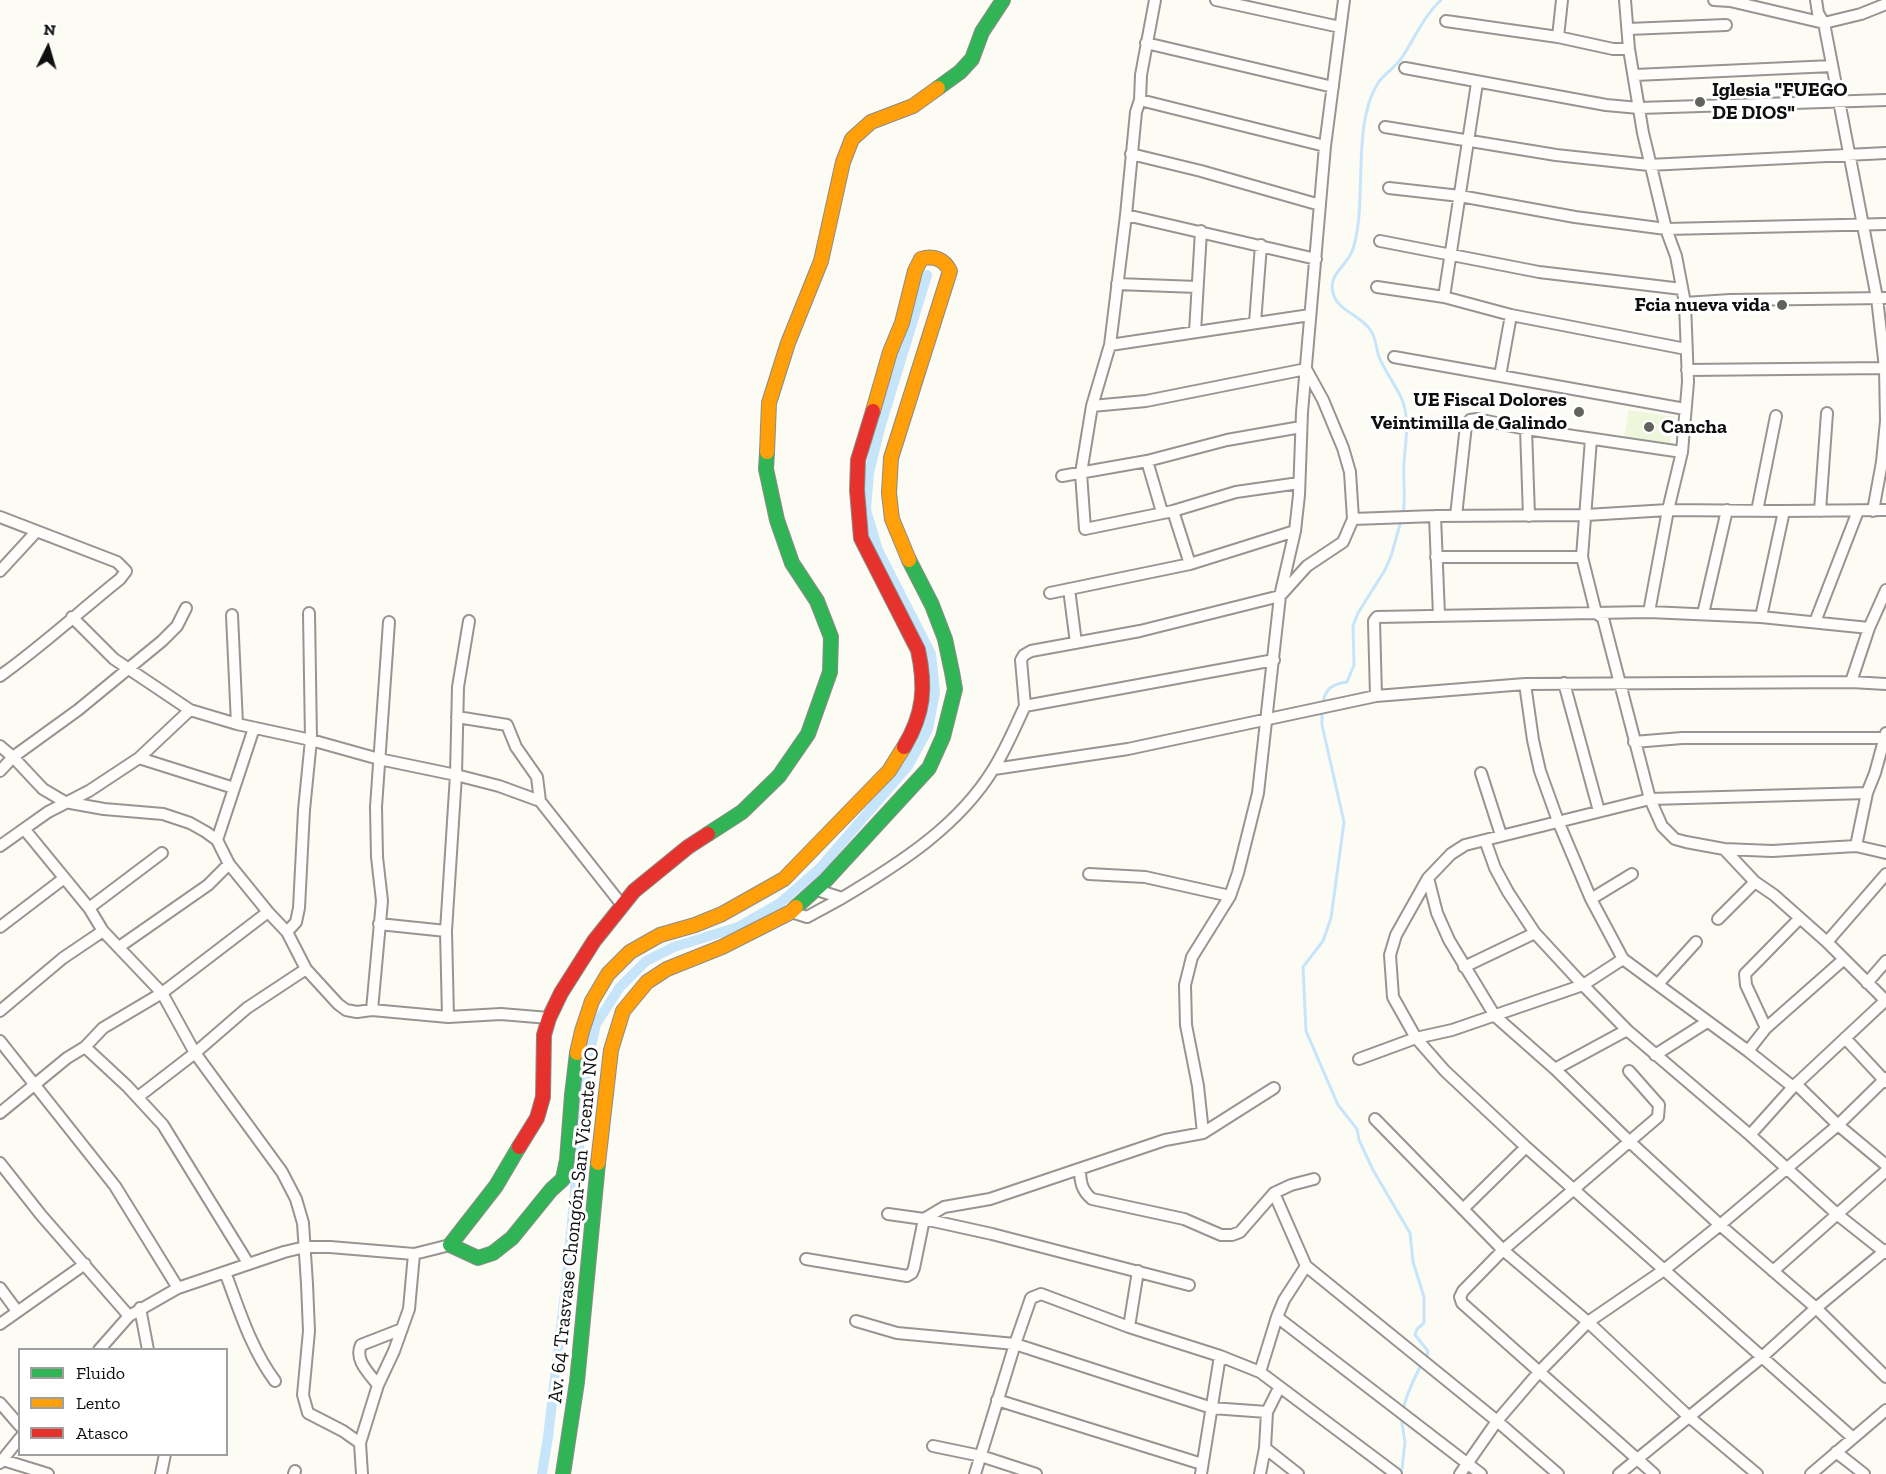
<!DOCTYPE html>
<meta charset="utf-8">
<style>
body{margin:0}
#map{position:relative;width:1886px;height:1474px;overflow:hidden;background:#fcfbf4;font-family:"Zilla Slab",serif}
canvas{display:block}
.legend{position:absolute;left:18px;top:1348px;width:210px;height:108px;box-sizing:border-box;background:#fff;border:2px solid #9f9f9f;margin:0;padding:8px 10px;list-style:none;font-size:18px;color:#0f0f0f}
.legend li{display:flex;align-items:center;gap:12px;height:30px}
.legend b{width:30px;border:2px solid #9f9f9f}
.north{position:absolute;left:18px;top:18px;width:60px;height:60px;-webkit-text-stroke:4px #fff;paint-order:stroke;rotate:5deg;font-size:16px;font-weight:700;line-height:24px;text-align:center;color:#0f0f0f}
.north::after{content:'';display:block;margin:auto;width:21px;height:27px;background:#0f0f0f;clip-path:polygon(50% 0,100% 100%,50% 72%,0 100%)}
</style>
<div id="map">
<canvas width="1886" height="1474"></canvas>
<ul class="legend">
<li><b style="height:8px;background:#30b455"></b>Fluido</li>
<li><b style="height:8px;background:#ff9f0a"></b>Lento</li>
<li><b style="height:8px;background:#e5322d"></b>Atasco</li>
</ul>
<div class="north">N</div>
</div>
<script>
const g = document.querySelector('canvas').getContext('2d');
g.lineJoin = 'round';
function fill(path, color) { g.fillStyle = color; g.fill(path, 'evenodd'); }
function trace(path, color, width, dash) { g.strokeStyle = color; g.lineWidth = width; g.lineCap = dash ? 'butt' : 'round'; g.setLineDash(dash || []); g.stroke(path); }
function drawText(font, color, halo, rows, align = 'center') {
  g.font = font + ' "Zilla Slab",serif'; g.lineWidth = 6; g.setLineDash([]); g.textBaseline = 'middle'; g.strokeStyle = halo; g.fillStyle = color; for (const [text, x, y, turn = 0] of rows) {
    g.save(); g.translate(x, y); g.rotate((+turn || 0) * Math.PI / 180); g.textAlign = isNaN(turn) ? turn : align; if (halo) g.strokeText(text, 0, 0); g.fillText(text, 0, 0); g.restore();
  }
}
fill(new Path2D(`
 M 1629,410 L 1675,417 L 1670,443 L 1624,437 Z`), '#eef7dc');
trace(new Path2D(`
 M 1403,514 C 1406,498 1403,481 1404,464 C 1405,441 1411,420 1401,397 C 1394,383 1385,371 1379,357 C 1376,348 1376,338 1371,331 C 1362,315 1338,312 1333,293 C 1328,273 1347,267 1353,249 C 1368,202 1351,125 1378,83 C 1385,73 1396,67 1403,56 C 1415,37 1424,16 1441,0
 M 1323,705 C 1324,689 1332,684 1347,682 L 1354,665 L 1353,626 L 1358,613 L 1385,570 L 1391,556 L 1401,521
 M 1322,712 L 1322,725 L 1344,822 L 1331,918 L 1323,941 L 1303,967 L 1306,1031 L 1338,1105 L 1357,1129 L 1359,1140 L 1373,1170 L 1410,1233 L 1413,1262 L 1424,1297 L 1424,1323 L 1417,1329 L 1415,1335 L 1428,1351 C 1427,1359 1423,1362 1419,1369 C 1413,1381 1405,1398 1403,1411
 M 1401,1417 L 1405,1442 L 1402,1469`), '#c7e5fa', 3);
trace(new Path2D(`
 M 542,1474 L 548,1437 L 566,1285 L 587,1065 L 596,1024 L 620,987 L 646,961 L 674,947 L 738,927 L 780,903 L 820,868 L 908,766 L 928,729 L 935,692 L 931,654 L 878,550 L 866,510 L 869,473 L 880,428 L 927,275`), '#c7e5fa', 10);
const street = new Path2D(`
 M 1155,0 L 1141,75 L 1140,100 L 1136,112 L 1126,215 L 1110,345 L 1092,406 L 1081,473 L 1085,529 L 1173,511 L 1236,492 L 1299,483
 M 1216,0 L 1340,27
 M 1625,0 L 1629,49 L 1643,133 L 1666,229 L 1676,256 L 1685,303 L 1688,382 L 1682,452 L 1668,510 L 1649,612
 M 1714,0 L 1730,1 L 1824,23 L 1861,14 L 1886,4
 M 1816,0 L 1818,13 L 1824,23 L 1877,298 L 1885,368 L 1886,421 L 1882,462 L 1873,511
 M 1446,21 L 1558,37 L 1613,49 L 1629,49
 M 1628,29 L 1726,25
 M 1558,37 L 1562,0
 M 1146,43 L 1333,87
 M 1405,68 L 1606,105 L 1639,108 L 1886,100
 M 1635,75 L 1832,66
 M 1140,100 L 1325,146
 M 1385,127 L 1556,155 L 1649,165 L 1886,153
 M 1131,154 L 1201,171 L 1320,205
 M 1389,188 L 1460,196 L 1575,217 L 1666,229 L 1886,224
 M 1126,215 L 1316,259
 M 1380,241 L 1539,272 L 1682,289
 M 1117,284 L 1197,287
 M 1377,287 L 1444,297 L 1511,315 L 1686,349
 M 1444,297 L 1477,83
 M 1685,303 L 1730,300 L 1886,298
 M 1255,323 L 1261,245
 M 1195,332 L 1201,231
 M 1110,345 L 1310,315
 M 1394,357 L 1685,409
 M 1687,370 L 1886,368
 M 1500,376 L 1511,315
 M 1526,429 L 1529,516
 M 1591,439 L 1582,557 L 1596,613 L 1603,618 L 1650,799 L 1662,826 L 1675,839 L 1686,842 L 1724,849 L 1772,851 L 1856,846 L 1886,853
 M 1147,461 L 1162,512
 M 1062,476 L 1147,461 L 1227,440 L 1301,427
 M 1173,511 L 1190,564
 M 1757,511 L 1776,416
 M 1820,511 L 1827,413
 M 1456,516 L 1466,425 L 1470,420 L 1477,419 L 1526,429 L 1682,452
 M 0,517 L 117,562 L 126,571 L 120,579 C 80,611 42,646 0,676
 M 1353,519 L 1435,516
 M 1436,557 L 1582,557
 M 0,571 L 36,532
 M 1069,589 L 1076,643
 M 1050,593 L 1190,564 L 1295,531
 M 1703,614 L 1727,510
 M 232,615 L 237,724
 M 1439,615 L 1435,516 L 1586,515 L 1668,510 L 1784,511 L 1886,510
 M 72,617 L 114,659 L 190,710 L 237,724 L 311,740 L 379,759 L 456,775 L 499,786 L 540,801 L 622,905
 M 1761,617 L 1784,511
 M 1815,622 L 1858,511
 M 1851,682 L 1869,628 L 1886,590
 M 1564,683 L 1599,811
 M 1525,684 L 1533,740 L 1540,771 L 1558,821 L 1591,899 L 1623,959 L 1748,1051 L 1793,1087
 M 1376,696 L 1374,621 L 1377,617 L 1649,612 L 1761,617 L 1869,628
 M 1025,706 L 1021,660 L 1024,655 L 1031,651 L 1140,631 L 1280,596 L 1307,566 L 1343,542 L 1353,519 L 1350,472 L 1343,448 L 1323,400 L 1306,369 L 1146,401 L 1092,406
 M 457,717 L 507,725 L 516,747 L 537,777 L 540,801
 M 1634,742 L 1682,738 L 1884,738
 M 0,746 L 13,757 L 43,789 L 65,802 L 104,809 L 163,814 L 190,823 L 206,832 L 217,840 L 229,864 L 268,912 L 287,932 L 306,969 L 338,1004 L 346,1010 L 357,1012 L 372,1010 L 448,1017 L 501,1014 L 549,1018
 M 139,758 L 234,788
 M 994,769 L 1128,749 L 1376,696 L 1525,684 L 1851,682 L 1886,684
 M 0,771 L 13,757 L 78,710 L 162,641 L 177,626 L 186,608
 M 1481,773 L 1501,835
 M 25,830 L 89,908 L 103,931 L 162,993 L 195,1053 L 282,1172 L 296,1199 L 303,1223 L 307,1284 L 309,1331 L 303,1395 L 308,1413 L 343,1431 L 360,1443
 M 217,840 L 254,728
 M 1485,840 L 1650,799 L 1867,793
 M 0,846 L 48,812 L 89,791 L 139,758 L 190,710
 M 1856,846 L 1867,793 L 1875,773 L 1886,733
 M 1724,849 L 1755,882 L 1774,895 L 1827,942 L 1886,1001
 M 1089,874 L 1145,877 L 1230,896
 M 1428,878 L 1437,913 L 1449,940 L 1495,1016 L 1555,1069 L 1630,1142 L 1720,1225 L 1816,1308 L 1886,1377
 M 817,890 L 842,898 C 899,864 959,826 994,768 C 1006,749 1015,727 1025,706 L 1274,660
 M 1591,899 L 1632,874
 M 89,908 L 162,853
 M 791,912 L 807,917 L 842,898
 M 1718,919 L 1755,882
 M 379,924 L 446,931
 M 0,927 L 63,879
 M 287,932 L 296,922 L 299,908 L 304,810 L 311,740 L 309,613
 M 1827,942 L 1886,874
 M 119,947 L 208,885 L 229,864
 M 1464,967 L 1535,933
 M 1867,983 L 1886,961
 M 1658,984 L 1696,942
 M 372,1010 L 382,901 L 377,857 L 376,807 L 389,622
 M 0,1011 L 63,958 L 103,931
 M 448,1017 L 446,931 L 456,775 L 458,687 L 469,621
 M 1766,1028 L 1746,985 L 1745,974 L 1800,918
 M 1845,1038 L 1886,1082
 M 0,1041 L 115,1186 L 178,1288
 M 85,1047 L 127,1086 L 163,1125 L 248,1263
 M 1748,1051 L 1766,1028 L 1843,960
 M 1655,1055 L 1707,1022
 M 1359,1059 L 1416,1038 L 1452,1030 L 1583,985 L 1623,959
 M 1555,1069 L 1627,1030
 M 1629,1071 L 1659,1105 L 1658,1117 L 1503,1250 L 1463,1291 L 1460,1297 L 1462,1303 L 1654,1474
 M 1796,1084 L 1838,1125 L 1886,1165
 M 138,1097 L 195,1053 L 247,1008 L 306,969
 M 0,1113 L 67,1058 L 85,1047 L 103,1028 L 162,993 L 268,912
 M 1375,1119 L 1503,1250 L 1588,1322 L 1688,1416 L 1757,1474
 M 1203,1133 L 1198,1086 L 1186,1025 L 1185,985 L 1192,957 L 1230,896 L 1238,873 L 1258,793 L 1280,596 L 1295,531 L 1299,495 L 1302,412 L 1325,146 L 1344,0
 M 1750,1135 L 1793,1087 L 1886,1000
 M 0,1163 L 41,1215 L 129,1316
 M 1080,1169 C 1080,1182 1082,1191 1092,1199 L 1184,1219 L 1221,1235 L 1232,1235 L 1240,1232 L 1274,1193 L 1291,1185 L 1314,1179
 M 1463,1209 L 1526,1147
 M 888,1214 L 924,1219 L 944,1207 L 990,1199 L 1165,1140 L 1203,1133 L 1274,1088
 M 806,1259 L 907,1276 L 912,1273 L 914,1268 L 924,1219 L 992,1234 L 1189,1285
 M 1306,1266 L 1497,1421 L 1558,1474
 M 1773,1271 L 1886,1171
 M 225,1272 C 239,1309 251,1349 275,1381
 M 0,1288 L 17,1311
 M 140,1308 L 148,1350
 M 1277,1317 L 1481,1474
 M 856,1321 L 897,1333 L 1015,1344 L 1212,1408 L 1267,1412
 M 0,1324 L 85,1264
 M 1129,1327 L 1138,1271
 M 99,1350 L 129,1316 L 178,1288 L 284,1252 L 305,1247 L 330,1247 L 414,1254 L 450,1245
 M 1260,1372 L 1277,1317 L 1284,1300 L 1306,1266 L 1274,1193
 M 378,1385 C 369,1373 354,1360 361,1345 L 402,1329
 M 997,1400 L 1202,1464
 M 0,1403 L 20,1426
 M 1853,1438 L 1526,1147 L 1445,1071 L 1416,1038 L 1393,997 L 1390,955 L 1396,935 L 1428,878 L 1451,854 L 1465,845 L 1485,840 L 1495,868 L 1508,892 L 1535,933 L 1583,985 L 1627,1030 L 1750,1135 L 1838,1215 L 1886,1253
 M 933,1446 L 981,1456 L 1036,1474
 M 1265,1448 L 1298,1474
 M 1836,1452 L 1864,1474
 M 3,1460 L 48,1474
 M 0,1463 L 20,1438
 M 161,1474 L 165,1454
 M 294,1474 L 295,1471
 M 362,1474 L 360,1443 L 378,1385 L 394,1351 L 409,1309 L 414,1254
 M 975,1474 L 1015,1344 L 1031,1298 L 1041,1294 L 1129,1327 L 1220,1356 L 1260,1372 L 1396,1474
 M 1201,1474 L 1220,1356
 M 1260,1474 L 1265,1448 L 1267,1412 L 1279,1388
 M 1460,1474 L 1497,1421 L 1539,1372 L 1588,1322 L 1664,1270 L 1720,1225 L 1838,1125 L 1886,1078
 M 1619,1474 L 1761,1358 L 1816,1308 L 1886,1250
 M 1811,1474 L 1886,1410`);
const fast = new Path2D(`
 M 938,88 L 960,72 L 972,59 L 982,32 L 1003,0
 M 708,834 L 742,812 L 779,776 L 808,734 L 830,672 L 831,637 L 817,601 L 792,563 L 777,520 L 766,469 L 767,452
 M 796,907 L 826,880 L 929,768 L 943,737 L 955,689 L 952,672 L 945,639 L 932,605 L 909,560
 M 519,1147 L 496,1186 L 450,1245 L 478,1258 L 493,1253 L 512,1238 L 551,1190 L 563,1179 L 567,1160 L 572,1095 L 577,1053
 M 563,1474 L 577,1382 L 598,1163`);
const slow = new Path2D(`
 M 873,411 L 890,352 L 902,323 L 915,271 L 921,259 C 933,255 944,259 950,271 L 891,458 L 889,493 L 892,519 L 909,560
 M 767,452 L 769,403 L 788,343 L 821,261 L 843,162 L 852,139 L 871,122 L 913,106 L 938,88
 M 577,1053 L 582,1031 L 592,1001 L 608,974 L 630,952 L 660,935 L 695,925 L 722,914 L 784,879 L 889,771 L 904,747
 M 598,1163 L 611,1050 L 623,1011 L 647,982 L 667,969 L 722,947 L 791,912 L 796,907`);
const jam = new Path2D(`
 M 873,411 L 858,460 L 857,490 L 861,538 L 918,650 C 926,687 924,714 904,747
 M 519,1147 L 537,1118 L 543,1097 L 544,1035 L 549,1018 L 561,993 L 594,941 L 634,891 L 688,847 L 708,834`);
trace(street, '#969592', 14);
trace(fast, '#8c8c89', 16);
trace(slow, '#8c8c89', 16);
trace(jam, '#8c8c89', 16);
trace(street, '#fffefd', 10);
trace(fast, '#30b455', 14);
trace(slow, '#ff9f0a', 14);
trace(jam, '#e5322d', 14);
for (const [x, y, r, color] of [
 [1700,102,6,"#62625f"],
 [1782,305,6,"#62625f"],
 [1579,412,6,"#62625f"],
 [1649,427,6,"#62625f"]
]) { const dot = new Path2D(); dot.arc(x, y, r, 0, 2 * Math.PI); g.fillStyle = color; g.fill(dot); trace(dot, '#fff', 2); }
drawText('bold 20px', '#0f0f0f', '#fff', [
 ["Iglesia \"FUEGO",1712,90],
 ["DE DIOS\"",1712,113],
 ["Fcia nueva vida",1770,305,"right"],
 ["UE Fiscal Dolores",1567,400,"right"],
 ["Veintimilla de Galindo",1567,423,"right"],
 ["Cancha",1661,427]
], 'left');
drawText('20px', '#0f0f0f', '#fff', [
 ["Av. 64 Trasvase Chongón-San Vicente NO",574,1225,-84]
]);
</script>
